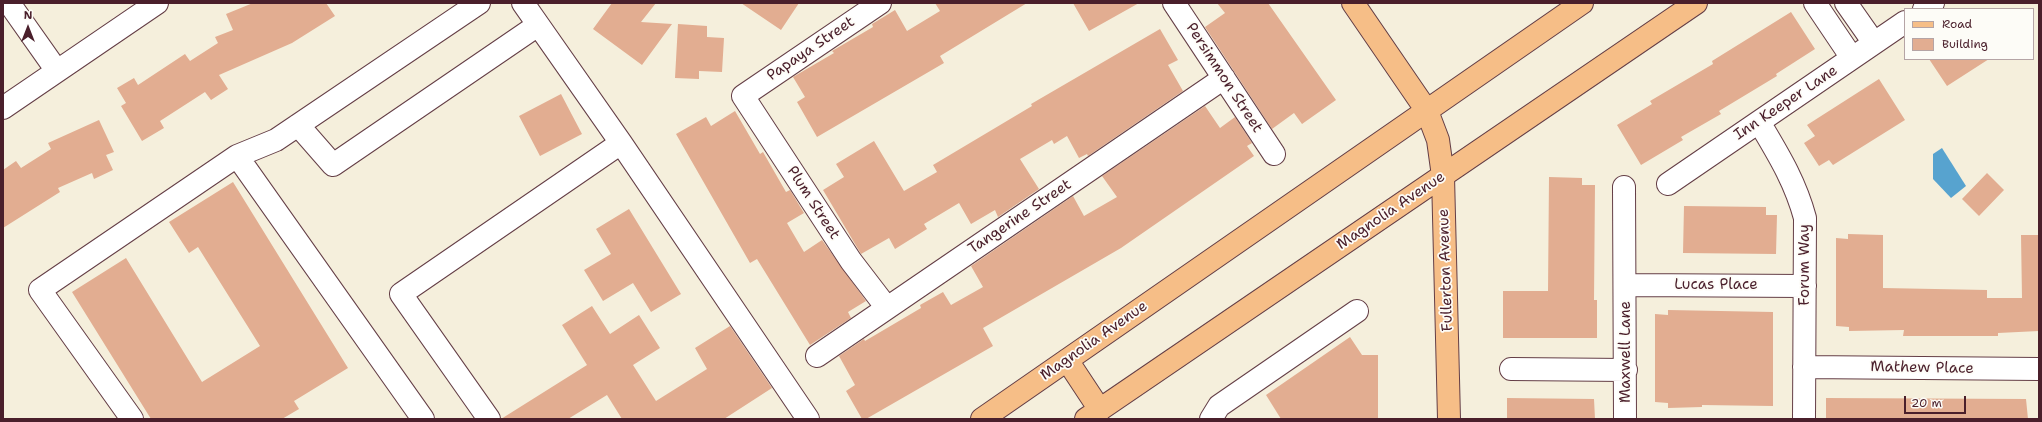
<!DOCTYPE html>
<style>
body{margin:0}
#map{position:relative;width:2042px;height:422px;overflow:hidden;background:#f5efdc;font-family:"Shantell Sans",sans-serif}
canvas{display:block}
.frame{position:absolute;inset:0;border:4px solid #4a1f2b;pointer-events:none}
.legend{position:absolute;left:1904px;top:8px;width:130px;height:52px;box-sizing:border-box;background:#fdfcf7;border:1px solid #b5a4a5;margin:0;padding:5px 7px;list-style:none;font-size:12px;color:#4a1f2b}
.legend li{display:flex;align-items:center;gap:8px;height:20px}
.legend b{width:20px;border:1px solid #b5a4a5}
.north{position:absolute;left:8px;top:8px;width:40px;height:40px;-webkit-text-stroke:3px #fdfcf7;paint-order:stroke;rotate:0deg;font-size:11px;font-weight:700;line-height:16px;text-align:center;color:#4a1f2b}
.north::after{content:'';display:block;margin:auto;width:14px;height:18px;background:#4a1f2b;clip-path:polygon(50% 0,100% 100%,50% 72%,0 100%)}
.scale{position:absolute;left:1904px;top:396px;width:62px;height:18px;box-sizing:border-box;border:2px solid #4a1f2b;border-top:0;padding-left:5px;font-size:12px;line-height:14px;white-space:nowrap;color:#4a1f2b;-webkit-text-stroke:3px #fdfcf7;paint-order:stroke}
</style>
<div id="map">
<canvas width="2042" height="422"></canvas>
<div class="frame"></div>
<ul class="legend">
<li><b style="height:5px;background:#f6be87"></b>Road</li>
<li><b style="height:11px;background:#e2ad91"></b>Building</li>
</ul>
<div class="north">N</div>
<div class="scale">20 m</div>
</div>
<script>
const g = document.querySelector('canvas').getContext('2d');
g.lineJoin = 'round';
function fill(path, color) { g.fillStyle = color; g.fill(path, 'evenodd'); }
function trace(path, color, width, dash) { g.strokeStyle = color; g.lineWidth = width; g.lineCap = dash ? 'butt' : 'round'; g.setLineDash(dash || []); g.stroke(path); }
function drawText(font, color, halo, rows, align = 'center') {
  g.font = font + ' "Shantell Sans",sans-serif'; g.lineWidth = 3.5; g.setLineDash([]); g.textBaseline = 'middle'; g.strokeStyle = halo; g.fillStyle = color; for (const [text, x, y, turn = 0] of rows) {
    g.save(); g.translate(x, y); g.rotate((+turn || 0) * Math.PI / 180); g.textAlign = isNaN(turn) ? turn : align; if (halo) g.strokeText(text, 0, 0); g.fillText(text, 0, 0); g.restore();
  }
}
fill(new Path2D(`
 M 1942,148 L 1966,186 L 1951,198 L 1933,179 L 1933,154 Z`), '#57a3cf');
fill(new Path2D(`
 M 253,3 L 326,3 L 335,16 L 292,43 L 219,75 L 228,89 L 211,100 L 205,92 L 160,121 L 164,128 L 142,141 L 121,106 L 126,103 L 117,88 L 134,78 L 138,85 L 185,54 L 190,61 L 218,43 L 215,37 L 233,30 L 226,14 Z
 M 612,3 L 656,3 L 641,22 L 672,24 L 642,65 L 593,29 Z
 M 741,3 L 799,3 L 781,30 Z
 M 935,3 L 1027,3 L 940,56 L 944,63 L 817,137 L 797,102 L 805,97 L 793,77 L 834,53 L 832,51 L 873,27 L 872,24 L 895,10 L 907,31 L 940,11 Z
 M 1073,3 L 1139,3 L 1089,31 Z
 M 1217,3 L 1268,3 L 1336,100 L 1302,124 L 1294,113 L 1272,129 L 1205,27 L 1225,13 Z
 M 1791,12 L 1815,49 L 1776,74 L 1777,76 L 1719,111 L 1721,114 L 1681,137 L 1683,140 L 1641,165 L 1617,125 L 1652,104 L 1650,101 L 1713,64 L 1712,61 Z
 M 678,24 L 707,26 L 707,37 L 724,38 L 722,72 L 699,71 L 699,79 L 675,78 Z
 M 1160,29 L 1178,60 L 1168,65 L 1183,91 L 1088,156 L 1087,154 L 1079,158 L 1067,136 L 1054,144 L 1052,140 L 1020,159 L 1039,189 L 998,217 L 995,210 L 971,224 L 959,203 L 924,224 L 927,229 L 895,249 L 889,238 L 861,254 L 823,190 L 844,177 L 836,164 L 874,141 L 904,191 L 937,172 L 933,165 L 1032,106 L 1031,104 Z
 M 1929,59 L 1989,59 L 1947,86 Z
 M 1879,79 L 1905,120 L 1833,165 L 1829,160 L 1819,166 L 1804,143 L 1815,136 L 1807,125 Z
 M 561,94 L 582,134 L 540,156 L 519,116 Z
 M 1205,106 L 1220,128 L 1235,117 L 1252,143 L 1247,146 L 1254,156 L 1121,248 L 983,328 L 993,346 L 866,419 L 862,419 L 846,391 L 855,385 L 839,356 L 864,339 L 865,341 L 921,308 L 920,305 L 943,292 L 951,305 L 983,287 L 971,266 L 1073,196 L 1084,216 L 1117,197 L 1102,176 Z
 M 735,111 L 760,154 L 763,152 L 786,192 L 790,190 L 804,213 L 787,223 L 804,252 L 822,240 L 866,301 L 848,312 L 851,318 L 810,345 L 757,259 L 750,263 L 676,134 L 706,117 L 711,126 Z
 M 99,120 L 114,152 L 106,155 L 113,170 L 94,179 L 92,173 L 58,188 L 60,192 L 3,228 L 3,170 L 16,161 L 21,168 L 51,149 L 48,143 Z
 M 1987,173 L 2004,190 L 1979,216 L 1962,199 Z
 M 1549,177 L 1582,178 L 1582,185 L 1595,185 L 1594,300 L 1597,300 L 1597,338 L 1503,338 L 1503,291 L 1548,291 Z
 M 233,182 L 348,368 L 294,401 L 299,409 L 282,419 L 151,419 L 72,292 L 126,258 L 202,382 L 260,346 L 198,247 L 189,253 L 169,222 Z
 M 1684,206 L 1766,207 L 1766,215 L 1777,215 L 1776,254 L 1683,253 Z
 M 629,209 L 681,294 L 651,312 L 633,283 L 603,301 L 584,270 L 611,254 L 596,229 Z
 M 1848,234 L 1883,235 L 1883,288 L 1987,290 L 1987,298 L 2022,298 L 2021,235 L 2039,235 L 2039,331 L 1998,333 L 1998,336 L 1903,336 L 1904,330 L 1849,331 L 1849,327 L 1836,326 L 1836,238 L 1848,239 Z
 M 592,306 L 610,334 L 639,315 L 660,348 L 633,365 L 656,401 L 707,369 L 695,348 L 730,326 L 772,388 L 724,419 L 622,419 L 607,395 L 568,419 L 501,419 L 587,365 L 562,325 Z
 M 1668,310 L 1773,312 L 1773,406 L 1702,405 L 1702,407 L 1668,408 L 1668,403 L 1655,402 L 1655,314 L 1668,315 Z
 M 1350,337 L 1362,355 L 1378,355 L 1378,419 L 1281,419 L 1266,395 Z
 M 1507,398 L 1594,399 L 1595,419 L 1507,419 Z
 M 1826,398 L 2026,399 L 2028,419 L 1826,419 Z`), '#e2ad91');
const minor = new Path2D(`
 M 9,3 L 57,71
 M 523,3 L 621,143 L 808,419
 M 880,3 L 743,96 L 851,261 L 887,308
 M 1174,3 L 1274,154
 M 1815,3 L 1852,58
 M 1846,3 L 1874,43
 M 1924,9 L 1933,3
 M 3,108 L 157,3
 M 1759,122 C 1778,154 1795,181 1805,218 L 1804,419
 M 298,125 L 333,165 L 538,25
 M 237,156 L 276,140 L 479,3
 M 1668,184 L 1905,22
 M 1624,187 L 1625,419
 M 1626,285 L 1805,286
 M 817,356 L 1224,78
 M 1804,367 L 2039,369
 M 1511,369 L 1626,370
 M 132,419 L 40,290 L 237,156 L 423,419
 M 489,419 L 401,294 L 621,143
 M 1211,419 L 1219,406 L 1357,311`);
const major = new Path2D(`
 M 1353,3 L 1427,111 L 1438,140 L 1443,176 L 1449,419
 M 1067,360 L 1100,410
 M 982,419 L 1582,3
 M 1086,419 L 1696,3`);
trace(minor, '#643e46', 24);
trace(major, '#643e46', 24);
trace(minor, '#fff', 22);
trace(major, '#f6be87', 22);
drawText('15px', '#4a1f2b', '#fdfcf7', [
 ["Papaya Street",811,49,-34],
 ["Persimmon Street",1224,78,57],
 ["Inn Keeper Lane",1786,103,-34],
 ["Plum Street",813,203,57],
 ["Magnolia Avenue",1391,211,-34],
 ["Tangerine Street",1020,217,-34],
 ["Forum Way",1805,265,-90],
 ["Fullerton Avenue",1446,270,-92],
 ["Lucas Place",1716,285],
 ["Magnolia Avenue",1094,341,-35],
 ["Maxwell Lane",1626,352,-90],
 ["Mathew Place",1922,368,1]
]);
</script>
